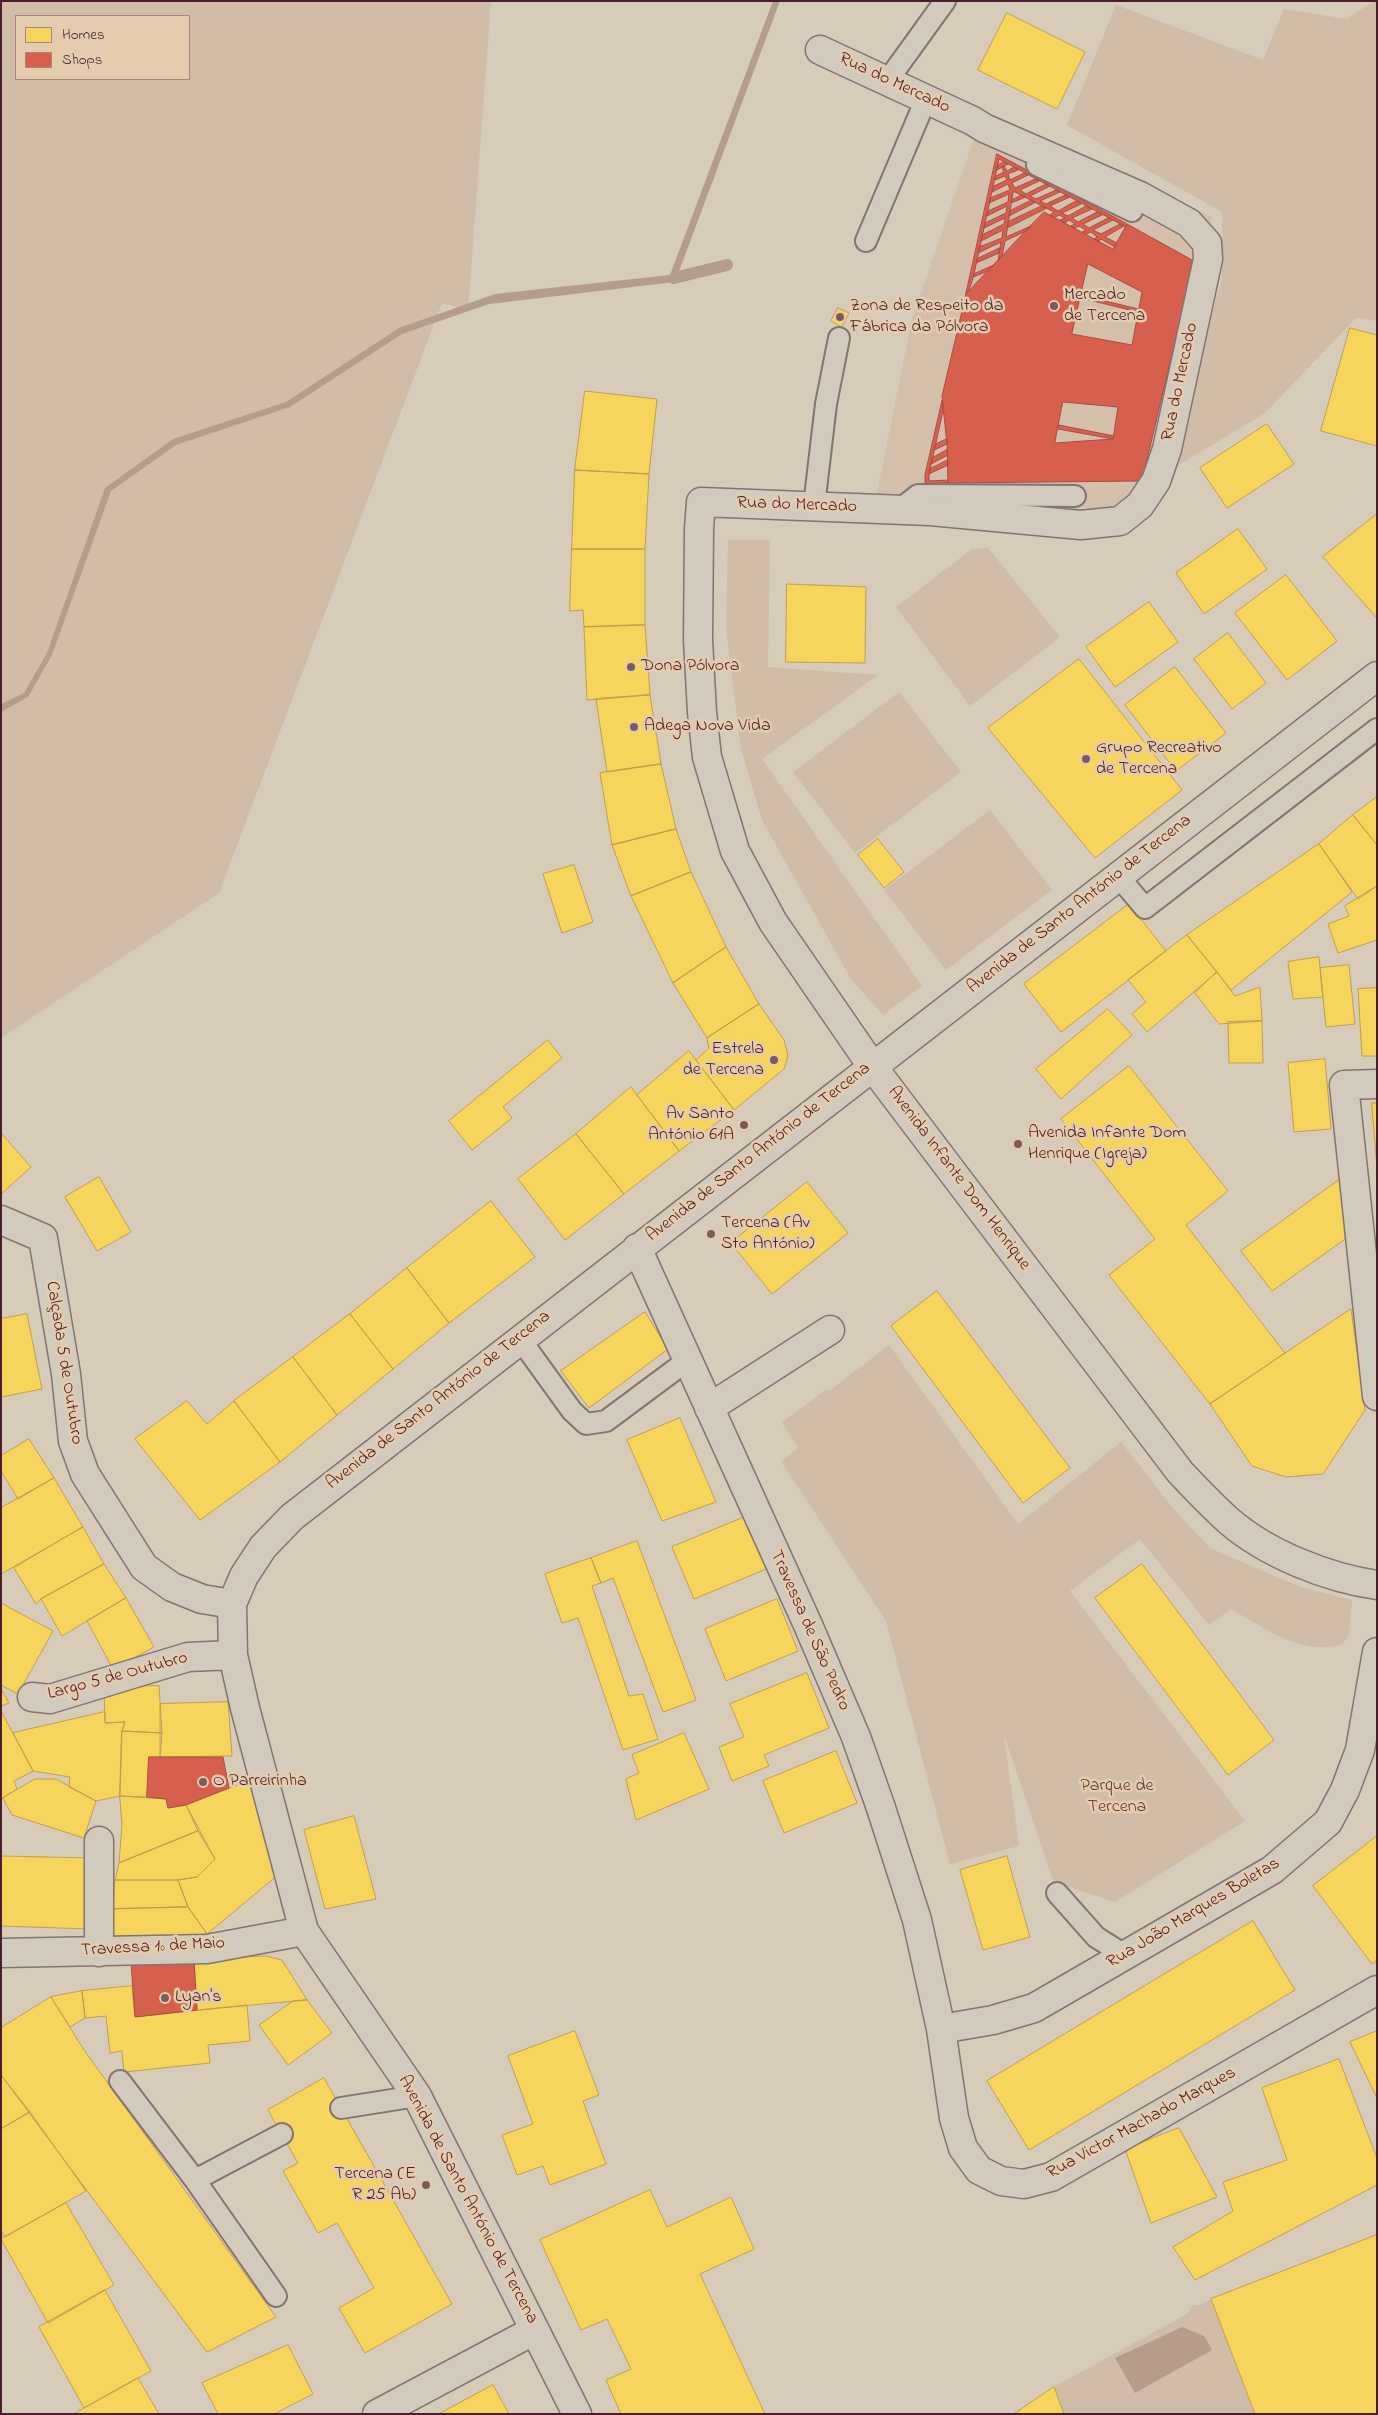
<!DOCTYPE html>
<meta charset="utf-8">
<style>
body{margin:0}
#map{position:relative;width:1378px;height:2415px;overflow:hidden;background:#d7cbba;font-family:"Indie Flower",sans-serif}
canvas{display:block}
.frame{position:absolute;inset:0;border:2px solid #4a1f2b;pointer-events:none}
.legend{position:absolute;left:15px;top:15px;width:175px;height:65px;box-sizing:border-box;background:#e4ccad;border:1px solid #a68779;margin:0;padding:6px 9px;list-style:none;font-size:15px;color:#4a1f2b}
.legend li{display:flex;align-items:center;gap:10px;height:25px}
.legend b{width:25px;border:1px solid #a68779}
</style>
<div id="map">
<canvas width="1378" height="2415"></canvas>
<div class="frame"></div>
<ul class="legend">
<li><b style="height:14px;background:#f6d55c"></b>Homes</li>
<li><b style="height:14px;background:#d6604d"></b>Shops</li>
</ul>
</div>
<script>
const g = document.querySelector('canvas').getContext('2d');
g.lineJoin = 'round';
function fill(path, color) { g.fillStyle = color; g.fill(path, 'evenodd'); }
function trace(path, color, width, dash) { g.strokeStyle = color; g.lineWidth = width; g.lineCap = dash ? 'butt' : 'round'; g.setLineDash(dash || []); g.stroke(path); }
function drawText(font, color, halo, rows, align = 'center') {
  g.font = font + ' "Indie Flower",sans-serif'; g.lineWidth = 5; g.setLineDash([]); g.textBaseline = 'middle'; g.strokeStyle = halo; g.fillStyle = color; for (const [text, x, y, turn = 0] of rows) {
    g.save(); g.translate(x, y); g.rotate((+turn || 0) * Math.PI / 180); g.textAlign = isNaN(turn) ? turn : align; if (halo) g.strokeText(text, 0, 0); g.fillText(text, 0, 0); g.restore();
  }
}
fill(new Path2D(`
 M 983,112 L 1212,217 L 1153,474 L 1132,495 L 1095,514 L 876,498 L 912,320 Z`), '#d4c0aa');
fill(new Path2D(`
 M 1,1 L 491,1 L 468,310 L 442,303 L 219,893 L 1,1038 ZM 16,16 L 189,16 L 189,79 L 16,79 Z
 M 1374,1 L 1377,1 L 1377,321 L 1356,318 L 1265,413 L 1170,470 L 1222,278 L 1222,212 L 1067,125 L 1116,5 L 1263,60 L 1284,9 L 1347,19 Z
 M 990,180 L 1044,212 L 966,294 Z
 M 728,540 L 770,540 L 768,667 L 878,675 L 762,759 L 922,986 L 883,1015 L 851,979 L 762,820 L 741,749 L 726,629 Z
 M 988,548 L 1060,637 L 970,706 L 896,607 L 972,549 Z
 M 899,692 L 961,772 L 855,853 L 793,772 Z
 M 990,810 L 1052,890 L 946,970 L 884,890 Z
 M 889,1345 L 1018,1524 L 1121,1442 L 1177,1513 L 1210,1548 L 1298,1586 L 1352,1600 L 1349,1634 L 1343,1644 C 1302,1657 1265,1628 1231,1609 L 1209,1625 L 1140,1539 L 1070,1591 L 1245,1821 L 1115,1902 L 1069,1887 L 1057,1893 L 1004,1735 L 1019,1846 L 950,1864 L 886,1621 L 781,1461 L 798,1448 L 782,1422 L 827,1389 L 829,1391 Z
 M 1211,2299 L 1255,2414 L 1064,2414 L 1054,2387 L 1187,2314 L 1193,2305 L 1200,2305 Z`), '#d0bca7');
fill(new Path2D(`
 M 773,1 L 780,1 L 675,282 L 489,304 L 402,334 L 290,407 L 176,445 L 111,491 L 52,655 L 28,697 L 1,712 L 1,704 L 24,693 L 47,653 L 105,488 L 173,439 L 286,402 L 399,328 L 495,294 L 670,275 Z
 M 1182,2327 L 1204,2336 L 1212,2350 L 1135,2393 L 1115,2358 Z`), '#b69c8d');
const homes = new Path2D(`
 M 1007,13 L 1085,52 L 1057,109 L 978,70 Z
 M 838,308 L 849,313 L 842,327 L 831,321 Z
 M 1350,328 L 1377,335 L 1377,446 L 1321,431 Z
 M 585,391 L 657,399 L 649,474 L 575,470 Z
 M 1267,424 L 1294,464 L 1227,508 L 1200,468 Z
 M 575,470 L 649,474 L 645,549 L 572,549 Z
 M 1377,514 L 1377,616 L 1376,617 L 1323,557 Z
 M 1238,529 L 1267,569 L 1204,614 L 1176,573 Z
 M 572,549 L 645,549 L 645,625 L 584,627 L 583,610 L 570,611 Z
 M 1286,575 L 1337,641 L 1287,680 L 1235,613 Z
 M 787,584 L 866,587 L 865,663 L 786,662 Z
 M 1149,602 L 1178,642 L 1115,687 L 1086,647 Z
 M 645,625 L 650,695 L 587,700 L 584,627 Z
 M 1228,633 L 1266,683 L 1232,709 L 1194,659 Z
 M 1079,659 L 1182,790 L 1095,858 L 988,728 Z
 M 1175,667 L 1226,733 L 1176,771 L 1125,705 Z
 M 650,695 L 661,764 L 607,772 L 596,699 Z
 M 661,764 L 676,829 L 612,845 L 600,773 Z
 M 1377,797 L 1377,845 L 1353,815 Z
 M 1353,815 L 1377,845 L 1377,886 L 1358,899 L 1319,844 Z
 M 676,829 L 691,872 L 631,896 L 612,845 Z
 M 878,839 L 904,872 L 884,888 L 858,855 Z
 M 1319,844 L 1352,892 L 1231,990 L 1187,935 Z
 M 574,865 L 593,922 L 562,933 L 543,874 Z
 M 691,872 L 726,947 L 673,983 L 631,896 Z
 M 1377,886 L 1377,940 L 1338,953 L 1328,924 L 1349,916 L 1345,906 Z
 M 1129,904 L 1166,951 L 1061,1032 L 1024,984 Z
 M 1187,935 L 1217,972 L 1147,1032 L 1132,1014 L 1146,1002 L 1128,980 Z
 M 726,947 L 759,1004 L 707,1038 L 673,983 Z
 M 1319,957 L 1323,997 L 1293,999 L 1288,962 Z
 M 1349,965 L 1355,1024 L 1326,1027 L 1320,968 Z
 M 1217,972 L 1235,996 L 1260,987 L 1262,1021 L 1219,1024 L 1195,993 Z
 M 1377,988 L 1377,1056 L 1362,1056 L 1358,989 Z
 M 759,1004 L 784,1040 L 788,1056 L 784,1069 L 734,1110 L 696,1060 L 709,1048 L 707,1038 Z
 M 1108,1009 L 1132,1035 L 1061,1099 L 1036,1069 Z
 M 1262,1021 L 1263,1063 L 1229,1063 L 1228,1022 Z
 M 548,1040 L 562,1058 L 503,1107 L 512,1118 L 472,1150 L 449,1121 Z
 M 689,1051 L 734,1110 L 679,1151 L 637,1095 Z
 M 1325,1059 L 1331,1129 L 1294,1132 L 1288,1063 Z
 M 1129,1066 L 1228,1191 L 1186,1225 L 1285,1353 L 1210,1404 L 1109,1275 L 1155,1239 L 1061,1119 Z
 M 631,1087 L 679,1151 L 624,1194 L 576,1134 Z
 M 1372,1103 L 1377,1103 L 1377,1167 Z
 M 1,1133 L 31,1167 L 1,1194 Z
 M 576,1134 L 624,1194 L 565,1240 L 518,1179 Z
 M 99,1177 L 131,1232 L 97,1251 L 65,1197 Z
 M 1339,1180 L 1348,1237 L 1272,1291 L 1241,1251 Z
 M 807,1182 L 848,1233 L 772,1294 L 731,1243 Z
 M 491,1201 L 535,1257 L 449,1323 L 407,1268 Z
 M 407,1268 L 449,1323 L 393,1369 L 350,1314 Z
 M 937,1291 L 1070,1468 L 1023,1503 L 891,1326 Z
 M 1351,1309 L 1365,1410 L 1323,1474 L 1286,1477 L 1252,1466 L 1210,1404 Z
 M 645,1312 L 668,1349 L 589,1408 L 561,1371 Z
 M 27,1314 L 42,1389 L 1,1397 L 1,1319 Z
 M 350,1314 L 393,1369 L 337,1415 L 293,1357 Z
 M 293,1357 L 337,1415 L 280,1462 L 234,1401 Z
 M 187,1401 L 207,1424 L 234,1401 L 280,1462 L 200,1520 L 135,1439 Z
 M 680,1418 L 716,1502 L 662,1521 L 627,1440 Z
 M 29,1439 L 54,1478 L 18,1499 L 1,1471 L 1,1456 Z
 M 54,1478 L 83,1527 L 1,1574 L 1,1508 Z
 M 745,1517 L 766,1569 L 694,1599 L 672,1547 Z
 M 83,1527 L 104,1564 L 41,1599 L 36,1604 L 14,1568 Z
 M 637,1541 L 696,1700 L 663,1712 L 613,1578 L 601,1583 L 591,1558 Z
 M 591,1558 L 601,1583 L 592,1586 L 629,1696 L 643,1694 L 658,1739 L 623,1750 L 578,1618 L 562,1623 L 545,1574 Z
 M 104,1564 L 126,1598 L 62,1636 L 41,1599 Z
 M 1142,1564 L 1274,1740 L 1228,1775 L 1095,1598 Z
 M 126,1598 L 154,1647 L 113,1669 L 87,1621 Z
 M 777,1599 L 798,1651 L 726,1681 L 705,1629 Z
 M 1,1603 L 53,1631 L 18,1694 L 1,1685 Z
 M 807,1673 L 829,1728 L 764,1755 L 769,1766 L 732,1781 L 719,1747 L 744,1737 L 730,1704 Z
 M 159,1686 L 162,1733 L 122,1731 L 125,1722 L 105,1723 L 104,1687 Z
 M 1,1689 L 9,1703 L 1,1706 Z
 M 228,1702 L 232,1756 L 160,1757 L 160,1704 Z
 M 1,1711 L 33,1771 L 14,1781 L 17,1789 L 1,1799 Z
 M 105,1712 L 105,1723 L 125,1722 L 122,1731 L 120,1796 L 96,1801 L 69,1787 L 70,1777 L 33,1771 L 13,1733 Z
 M 122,1731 L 162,1733 L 160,1757 L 149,1757 L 147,1797 L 120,1796 Z
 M 684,1733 L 709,1789 L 636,1820 L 626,1779 L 639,1773 L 632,1755 Z
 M 836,1751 L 857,1803 L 784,1833 L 763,1781 Z
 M 35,1779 L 56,1779 L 96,1801 L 84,1838 L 12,1815 L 3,1798 Z
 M 249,1781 L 279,1874 L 207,1934 L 188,1907 L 178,1880 L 197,1877 L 215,1859 L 186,1805 Z
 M 120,1796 L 166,1799 L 168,1808 L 186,1805 L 198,1831 L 119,1863 L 122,1825 Z
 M 354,1816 L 376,1899 L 325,1909 L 304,1830 Z
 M 198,1831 L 215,1859 L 197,1877 L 178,1880 L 115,1880 L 119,1863 Z
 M 1377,1836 L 1377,1960 L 1372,1964 L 1313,1886 Z
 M 1,1856 L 92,1858 L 91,1929 L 1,1926 Z
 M 1007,1856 L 1030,1937 L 983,1950 L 960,1870 Z
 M 115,1880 L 178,1880 L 188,1907 L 113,1909 Z
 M 188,1907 L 207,1934 L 110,1939 L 113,1909 Z
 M 1253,1921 L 1295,1990 L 1029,2150 L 987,2081 Z
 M 266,1956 L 282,1960 L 307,2000 L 197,2010 L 194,1960 Z
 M 132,1986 L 135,2017 L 247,2005 L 250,2041 L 208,2045 L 210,2063 L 124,2072 L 122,2051 L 110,2053 L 106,2016 L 85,2018 L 82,1991 Z
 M 82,1991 L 85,2018 L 70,2027 L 51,1997 Z
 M 51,1997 L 84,2050 L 276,2317 L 207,2352 L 1,2075 L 1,2028 Z
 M 307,2000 L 332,2033 L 288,2065 L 259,2025 L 293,2001 Z
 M 575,2031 L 599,2095 L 583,2101 L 606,2164 L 550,2185 L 543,2166 L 517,2175 L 502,2135 L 533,2124 L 508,2056 Z
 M 1377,2031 L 1377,2098 L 1350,2042 Z
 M 1339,2059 L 1377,2158 L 1377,2185 L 1195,2280 L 1173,2247 L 1233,2211 L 1223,2182 L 1287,2160 L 1262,2088 Z
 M 1,2075 L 30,2112 L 1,2129 Z
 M 324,2078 L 452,2304 L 365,2353 L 339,2308 L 374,2288 L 337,2223 L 318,2233 L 283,2171 L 298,2163 L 268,2110 Z
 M 30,2112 L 86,2191 L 5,2237 L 1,2230 L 1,2129 Z
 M 1179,2128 L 1217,2197 L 1151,2223 L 1125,2149 Z
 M 650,2190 L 667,2227 L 731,2197 L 754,2249 L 700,2274 L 765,2414 L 621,2414 L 606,2380 L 631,2369 L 607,2319 L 581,2330 L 540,2240 Z
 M 66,2203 L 114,2285 L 48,2323 L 1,2239 Z
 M 1377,2235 L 1377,2414 L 1255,2414 L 1211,2299 Z
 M 105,2290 L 151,2371 L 84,2408 L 39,2327 Z
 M 288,2345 L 313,2394 L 274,2414 L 218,2414 L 202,2383 Z
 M 138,2378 L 159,2414 L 74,2414 L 84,2408 Z
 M 493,2385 L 509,2414 L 439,2414 Z
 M 1054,2387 L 1064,2414 L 1014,2414 Z`);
fill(homes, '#f6d55c');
trace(homes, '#c29e4d', 1);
const shops = new Path2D(`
 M 997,154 L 1127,224 L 1126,227 L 999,159 L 974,274 L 969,291 L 966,294 Z
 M 1004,162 L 1008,164 L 997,170 L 998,165 Z
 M 1004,166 L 1007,171 L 1014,167 L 1018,170 L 1008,174 L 1010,180 L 1024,173 L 1028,175 L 1012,183 L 1015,188 L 1035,179 L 1039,181 L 1020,190 L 1026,194 L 1046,184 L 1050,186 L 1030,196 L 1036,199 L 1056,190 L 1060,192 L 1040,201 L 1046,204 L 1065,195 L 1070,197 L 1050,206 L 1058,211 L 1076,201 L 1081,204 L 1062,213 L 1068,216 L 1086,206 L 1092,209 L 1072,218 L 1078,222 L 1097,212 L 1102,215 L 1083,224 L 1089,228 L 1108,218 L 1113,220 L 1093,230 L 1101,234 L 1120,224 L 1124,226 L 1105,237 L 1117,243 L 1115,247 L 1101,239 L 1099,241 L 1094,239 L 1097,237 L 1091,232 L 1086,234 L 1082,232 L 1086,230 L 1079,226 L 1075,228 L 1071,226 L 1075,224 L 1069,220 L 1065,223 L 1060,220 L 1065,218 L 1059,215 L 1054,218 L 1050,215 L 1054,212 L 1015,192 L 1013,192 L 1006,237 L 1031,226 L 1026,231 L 1005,241 L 1002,256 L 998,261 L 1001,242 L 978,253 L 979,247 L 1002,238 L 1003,230 L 981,241 L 982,235 L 1004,224 L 1005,218 L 984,228 L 985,223 L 1006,213 L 1007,206 L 987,216 L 988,211 L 1008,202 L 1009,194 L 989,203 L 990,198 L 1010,190 L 1008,184 L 992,192 L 994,186 L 1007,180 L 1005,176 L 995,180 L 996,176 L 1004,172 L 1002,168 Z
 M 1022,195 L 1026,197 L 1011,203 L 1012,200 Z
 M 1032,200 L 1036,202 L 1009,216 L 1010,211 Z
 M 1042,206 L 1047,208 L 1007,228 L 1008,222 Z
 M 1044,212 L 1113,249 L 1127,224 L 1194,261 L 1142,481 L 948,483 L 947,444 L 942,396 L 966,294 ZM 1088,264 L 1142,292 L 1132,345 L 1072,334 ZM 1063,402 L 1118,407 L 1113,439 L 1055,443 Z
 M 1000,248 L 999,253 L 976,263 L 977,259 Z
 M 994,265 L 988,271 L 973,277 L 974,274 Z
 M 1081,295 L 1138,309 L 1138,312 L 1081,298 Z
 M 942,401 L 943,411 L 929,474 L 929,481 L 948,480 L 948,483 L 925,484 L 925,475 Z
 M 1059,425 L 1114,436 L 1113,439 L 1058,429 Z
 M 947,439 L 947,444 L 934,450 L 936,444 Z
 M 947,450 L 948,455 L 931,464 L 932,458 Z
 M 948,460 L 948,465 L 929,474 L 930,469 Z
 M 149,1757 L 223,1757 L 229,1788 L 186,1805 L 168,1808 L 166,1799 L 147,1797 Z
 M 194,1960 L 197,2010 L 135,2017 L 131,1962 Z`);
fill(shops, '#d6604d');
trace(shops, '#ac4c43', 1);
trace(new Path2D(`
 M 674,278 L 727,265`), '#b69c8d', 12);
const service = new Path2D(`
 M 888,80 L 945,1
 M 1037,165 L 1132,211
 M 866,241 L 926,99
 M 814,506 L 826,404 L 839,338
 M 899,510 L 918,495 L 1075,496
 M 1118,876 L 1145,908 L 1377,729
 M 520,1339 L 572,1411 L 586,1424 L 606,1421 L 688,1360
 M 1057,1893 L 1096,1937 L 1126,1956
 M 120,2081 L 195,2180
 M 341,2108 L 417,2096
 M 276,2296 L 195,2180 L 282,2134`);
const minor = new Path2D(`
 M 820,50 L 973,121 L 984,128 L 1140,196 L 1189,223 L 1207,243 L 1208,259 L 1167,449 L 1156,481 L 1140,505 L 1120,521 L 1081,525 L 930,511 L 701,502 L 699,529 L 698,640 L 702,712 L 707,757 L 735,851 L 773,922 L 872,1066 L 1180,1472 C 1196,1489 1212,1506 1229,1521 C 1267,1554 1328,1578 1377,1585
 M 1377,1084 L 1344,1085 L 1377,1396
 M 1,1220 L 43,1238 L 66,1374 L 73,1441 L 85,1474 L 144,1567 L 172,1587 L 202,1599 L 232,1604
 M 637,1248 L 808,1625 L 856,1737 L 881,1808 L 917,1920 L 941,2029 L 954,2118 L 963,2148 L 979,2170 L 1001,2181 L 1024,2184 L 1051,2177 L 1377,1990
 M 709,1408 L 830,1330
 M 32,1697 L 50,1699 L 188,1657 L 233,1655
 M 99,1841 L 99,1952
 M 1,1953 L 207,1949 L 304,1931
 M 941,2029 L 993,2020 L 1034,2008 L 1272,1870 L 1328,1822 L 1345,1790 L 1360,1750 L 1377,1652
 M 377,2414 L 535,2330
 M 577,2414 L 417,2096 L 304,1931 L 245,1708 L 233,1655 L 232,1604 L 244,1576 L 263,1547 L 292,1517 L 1377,676`);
trace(service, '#82746f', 24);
trace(minor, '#82746f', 31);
trace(service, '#d3cabe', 20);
trace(minor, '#d3cabe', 28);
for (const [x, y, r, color] of [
 [1054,306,5,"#7b5b5d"],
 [840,317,5,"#7b5b5d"],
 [631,667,5,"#7b5b5d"],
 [634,727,5,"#7b5b5d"],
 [1086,759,5,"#7b5b5d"],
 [774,1060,5,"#7b5b5d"],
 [744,1125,5,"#7b5b5d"],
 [1018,1144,5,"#7b5b5d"],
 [711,1234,5,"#7b5b5d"],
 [203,1782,5,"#7b5b5d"],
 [165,1998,5,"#7b5b5d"],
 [426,2185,5,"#7b5b5d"]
]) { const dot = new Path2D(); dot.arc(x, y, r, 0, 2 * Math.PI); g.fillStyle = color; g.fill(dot); trace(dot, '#e4ccad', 2); }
drawText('18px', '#4a1f2b', '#e4ccad', [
 ["Rua do Mercado",894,84,25],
 ["Rua do Mercado",1181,382,-78],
 ["Rua do Mercado",797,506,2],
 ["Avenida de Santo António de Tercena",1080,905,-38],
 ["Avenida de Santo António de Tercena",759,1153,-38],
 ["Avenida Infante Dom Henrique",958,1179,53],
 ["Calçada 5 de Outubro",63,1363,81],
 ["Avenida de Santo António de Tercena",439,1401,-38],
 ["Travessa de São Pedro",809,1631,66],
 ["Largo 5 de Outubro",118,1677,-15],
 ["Rua João Marques Boletas",1194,1914,-31],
 ["Travessa 1º de Maio",153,1948,-3],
 ["Rua Victor Machado Marques",1142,2124,-29],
 ["Avenida de Santo António de Tercena",467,2200,62]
]);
drawText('18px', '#4a1f2b', '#e4ccad', [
 ["Mercado",1064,296],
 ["de Tercena",1064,317],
 ["Zona de Respeito da",850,307],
 ["Fábrica da Pólvora",850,328],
 ["Dona Pólvora",641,667],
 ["Adega Nova Vida",644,727],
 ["Grupo Recreativo",1096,749],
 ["de Tercena",1096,770],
 ["Estrela",764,1050,"right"],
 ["de Tercena",764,1071,"right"],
 ["Av Santo",734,1115,"right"],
 ["António 61A",734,1136,"right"],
 ["Avenida Infante Dom",1028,1134],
 ["Henrique (Igreja)",1028,1155],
 ["Tercena (Av",721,1224],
 ["Sto António)",721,1245],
 ["O Parreirinha",213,1782],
 ["Lyan's",175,1998],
 ["Tercena (E",416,2175,"right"],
 ["R 25 Ab)",416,2196,"right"]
], 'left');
drawText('18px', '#5d353b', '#e4ccad', [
 ["Parque de",1117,1787],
 ["Tercena",1117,1808]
]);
</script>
